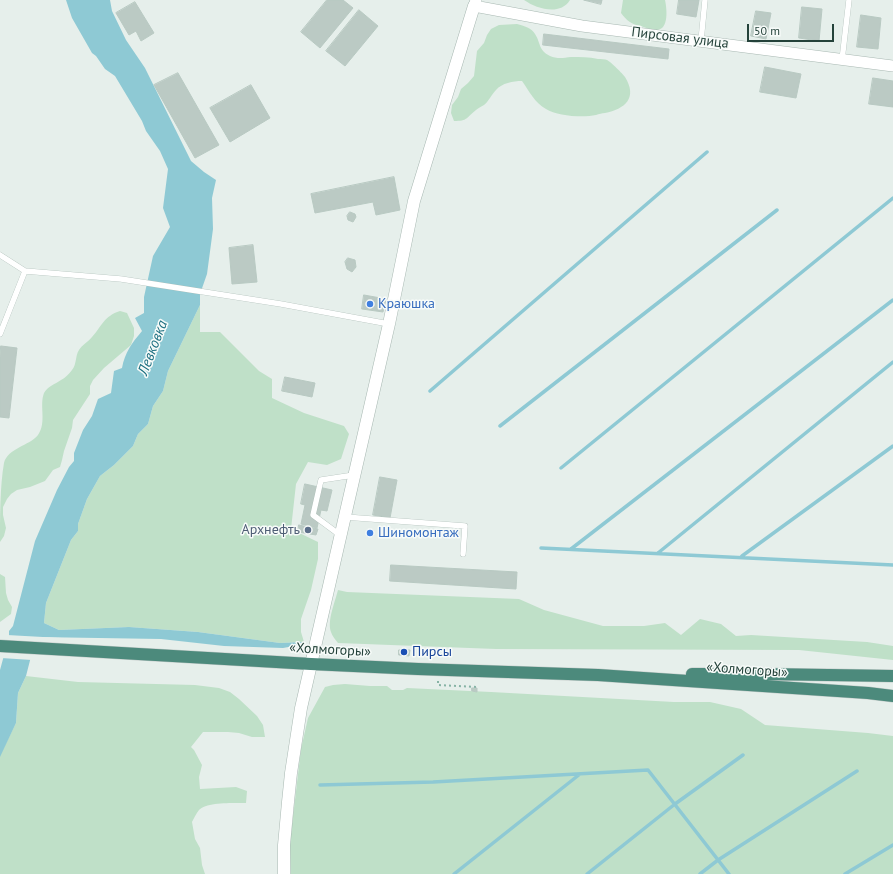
<!DOCTYPE html>
<meta charset="utf-8">
<style>
body{margin:0}
#map{position:relative;width:893px;height:874px;overflow:hidden;background:#e6efeb;font-family:"PT Sans",sans-serif}
canvas{display:block}
.scale{position:absolute;left:747px;top:24px;width:87px;height:18px;box-sizing:border-box;border:2px solid #24423a;border-top:0;padding-left:5px;font-size:12px;line-height:14px;white-space:nowrap;color:#24423a;-webkit-text-stroke:3px #f7fbf9;paint-order:stroke}
</style>
<div id="map">
<canvas width="893" height="874"></canvas>
<div class="scale">50 m</div>
</div>
<script>
const g = document.querySelector('canvas').getContext('2d');
g.lineJoin = 'round';
function fill(path, color) { g.fillStyle = color; g.fill(path, 'evenodd'); }
function trace(path, color, width, dash) { g.strokeStyle = color; g.lineWidth = width; g.lineCap = dash ? 'butt' : 'round'; g.setLineDash(dash || []); g.stroke(path); }
function drawText(font, color, halo, rows, align = 'center') {
  g.font = font + ' "PT Sans",sans-serif'; g.lineWidth = 3; g.setLineDash([]); g.textBaseline = 'middle'; g.strokeStyle = halo; g.fillStyle = color; for (const [text, x, y, turn = 0] of rows) {
    g.save(); g.translate(x, y); g.rotate((+turn || 0) * Math.PI / 180); g.textAlign = isNaN(turn) ? turn : align; if (halo) g.strokeText(text, 0, 0); g.fillText(text, 0, 0); g.restore();
  }
}
fill(new Path2D(`
 M 524,0 L 570,0 C 560,16 537,9 524,0 Z
 M 623,0 L 665,0 C 667,9 669,29 657,30 C 651,30 646,28 641,26 C 632,25 626,20 621,13 Z
 M 517,24 C 524,26 532,28 535,34 C 541,43 538,50 550,56 C 557,59 563,58 571,57 C 580,57 589,57 598,59 C 601,59 605,59 607,60 C 611,62 623,74 625,77 C 638,98 625,109 605,113 C 602,113 599,114 596,115 C 583,118 557,116 546,109 C 535,103 529,91 522,81 C 513,81 502,83 496,90 C 491,95 489,101 484,105 C 481,107 478,108 476,110 C 466,118 468,121 454,121 L 451,113 L 452,105 L 458,97 L 461,89 L 468,83 L 474,76 L 477,51 L 484,43 L 487,35 L 491,29 L 499,25 Z
 M 200,305 L 200,332 L 220,332 L 259,371 L 272,379 L 272,398 L 304,413 L 344,426 L 349,434 L 341,459 L 327,465 L 308,462 L 296,484 L 291,529 L 318,542 L 318,559 L 311,590 L 301,619 L 301,632 L 304,642 L 280,643 L 198,632 L 129,627 L 59,630 L 44,623 L 46,603 L 71,540 L 78,531 L 78,524 L 87,499 L 100,476 L 114,465 L 133,446 L 138,434 L 148,424 L 153,406 L 163,391 L 168,371 Z
 M 120,311 L 127,313 L 134,328 L 134,336 L 131,345 L 104,368 L 93,380 L 90,386 L 90,394 L 73,420 L 72,428 L 64,451 L 62,460 L 60,467 L 53,470 L 45,481 L 30,487 L 17,490 L 11,494 L 7,499 L 3,507 L 3,515 L 6,528 L 4,536 L 0,542 C 0,518 0,485 4,463 C 8,448 29,446 38,435 C 47,422 39,406 44,393 C 47,387 55,384 61,380 C 65,378 69,374 72,370 C 77,364 75,356 79,350 C 82,345 88,342 92,337 C 102,326 104,316 120,311 Z
 M 0,574 L 5,577 L 6,593 L 8,600 L 12,607 L 11,614 L 0,622 Z
 M 338,590 L 347,592 L 519,599 L 544,610 L 603,626 L 644,626 L 665,623 L 681,635 L 700,619 L 721,624 L 736,636 L 751,635 L 867,642 L 893,646 L 893,660 L 799,650 L 496,649 L 338,643 C 335,639 332,636 331,632 C 327,621 335,602 338,590 Z
 M 26,676 L 78,682 L 195,685 L 219,688 L 230,692 L 239,699 L 257,716 L 263,725 L 265,737 L 252,737 L 239,733 L 228,732 L 203,732 L 191,747 L 194,750 L 202,765 L 199,777 L 200,789 L 236,787 L 247,791 L 246,803 C 234,803 206,802 199,810 C 196,814 194,818 192,822 L 195,839 L 200,848 L 202,865 L 205,874 L 0,874 L 0,755 L 16,723 L 18,693 Z
 M 345,684 L 370,686 L 387,686 L 392,690 L 403,690 L 407,688 L 491,692 L 674,702 L 710,702 L 741,709 L 765,725 L 868,733 L 893,736 L 893,874 L 291,874 L 290,842 L 301,749 L 308,718 L 325,687 L 333,685 Z`), '#bfe0c8');
fill(new Path2D(`
 M 66,0 L 110,0 L 112,11 L 126,40 L 145,68 L 191,161 L 204,172 L 216,180 L 212,198 L 213,229 L 207,274 L 200,294 L 200,305 L 168,371 L 163,391 L 153,406 L 148,424 L 138,434 L 133,446 L 114,465 L 100,476 L 87,499 L 78,524 L 78,531 L 71,540 L 46,603 L 44,623 L 59,630 L 129,627 L 198,632 L 280,643 L 304,642 L 294,646 L 283,648 L 224,646 L 161,639 L 36,637 L 26,676 L 18,693 L 16,723 L 0,757 L 0,670 L 9,637 L 9,631 L 13,626 L 35,541 L 57,490 L 69,467 L 74,461 L 74,453 L 83,430 L 92,416 L 98,399 L 111,393 L 114,371 L 122,368 C 125,352 132,343 142,331 L 135,318 L 144,313 L 144,297 L 153,256 L 170,227 L 163,208 L 168,169 L 160,151 L 146,131 L 142,121 L 115,76 L 105,69 L 96,56 L 92,53 L 72,18 Z`), '#8ec9d4');
fill(new Path2D(`
 M 7,635 L 61,638 L 61,639 L 38,639 L 32,660 L 1,658 Z`), '#e6efeb');
trace(new Path2D(`
 M 430,391 L 707,152
 M 500,426 L 777,210
 M 561,468 L 893,198
 M 541,548 L 893,565
 M 571,549 L 893,300
 M 658,553 L 893,362
 M 742,556 L 893,446
 M 320,785 L 433,782 L 648,770 L 729,874
 M 454,874 L 580,774
 M 587,874 L 675,804 L 743,755
 M 700,874 L 718,860 L 857,771
 M 845,874 L 893,845`), '#8ec9d4', 3.5);
const building = new Path2D(`
 M 327,0 L 343,0 L 353,8 L 320,48 L 301,32 Z
 M 584,0 L 602,0 L 601,4 Z
 M 679,0 L 699,0 L 696,17 L 677,14 Z
 M 135,2 L 154,33 L 141,41 L 136,31 L 129,35 L 116,13 Z
 M 802,7 L 822,9 L 819,41 L 799,38 Z
 M 359,10 L 378,26 L 345,66 L 326,51 Z
 M 756,11 L 771,13 L 766,39 L 751,36 Z
 M 861,15 L 881,18 L 878,49 L 857,47 Z
 M 544,34 L 669,49 L 668,59 L 543,45 Z
 M 765,67 L 801,74 L 796,98 L 760,92 Z
 M 178,73 L 219,145 L 195,158 L 154,85 Z
 M 873,78 L 893,81 L 893,107 L 869,104 Z
 M 251,85 L 270,118 L 230,142 L 210,108 Z
 M 394,177 L 400,210 L 376,215 L 373,202 L 315,213 L 311,194 Z
 M 350,212 L 355,214 L 356,217 L 353,222 L 348,220 L 347,216 Z
 M 253,245 L 257,282 L 232,284 L 229,248 Z
 M 348,258 L 355,260 L 356,267 L 352,272 L 347,269 L 345,262 Z
 M 364,295 L 386,299 L 383,312 L 362,309 Z
 M 1,346 L 17,348 L 9,418 L 0,417 L 0,357 Z
 M 285,377 L 315,383 L 312,397 L 282,391 Z
 M 380,477 L 397,480 L 390,518 L 373,515 Z
 M 305,484 L 332,490 L 327,511 L 321,510 L 317,528 L 301,524 L 305,505 L 301,504 Z
 M 299,525 L 318,529 L 316,535 L 298,532 Z
 M 391,565 L 517,572 L 516,589 L 390,581 Z
 M 399,650 L 410,650 L 409,656 L 399,655 Z
 M 472,688 L 477,688 L 477,692 L 472,691 Z`);
fill(building, '#bbcac4');
trace(building, '#b8c9c2', 1);
const service = new Path2D(`
 M 701,41 L 705,0
 M 842,60 L 849,0
 M 0,255 L 25,271 L 121,279 L 281,304 L 389,324
 M 0,334 L 25,271
 M 345,517 L 465,526 L 463,554
 M 340,535 L 313,515 L 321,480 L 354,475`);
const minor = new Path2D(`
 M 476,0 L 474,6 L 582,26 L 893,66`);
const tertiary = new Path2D(`
 M 284,874 L 284,845 L 288,802 L 291,773 L 301,708 L 389,324 L 414,201 L 474,6`);
const trunk = new Path2D(`
 M 0,646 L 311,664 L 418,669 L 598,675 L 868,693 L 893,696
 M 692,674 L 763,674 L 893,676`);
trace(service, '#a8b8b2', 6);
trace(minor, '#a8b8b2', 12);
trace(tertiary, '#a8b8b2', 13);
trace(trunk, '#c2cac8', 13);
trace(new Path2D(`
 M 438,681 L 438,685 L 477,687`), '#86b3a5', 2, [2, 3]);
trace(service, '#fff', 5.5);
trace(minor, '#fff', 11);
trace(tertiary, '#fff', 12);
trace(trunk, '#4c8a7c', 12);
for (const [x, y, r, color] of [
 [370,304,4,"#3f7fe0"],
 [308,530,4,"#5c6f8a"],
 [370,533,4,"#3f7fe0"],
 [404,652,4,"#1a4fb4"]
]) { const dot = new Path2D(); dot.arc(x, y, r, 0, 2 * Math.PI); g.fillStyle = color; g.fill(dot); trace(dot, '#f7fbf9', 1.5); }
drawText('14px', '#24423a', '#f7fbf9', [
 ["Пирсовая улица",680,38,7],
 ["«Холмогоры»",330,650,3],
 ["«Холмогоры»",747,670,4]
]);
drawText('14px', '#366cbe', '#f7fbf9', [
 ["Краюшка",378,304],
 ["Шиномонтаж",378,533]
], 'left');
drawText('14px', '#4e5e75', '#f7fbf9', [
 ["Архнефть",300,530]
], 'right');
drawText('14px', '#164399', '#f7fbf9', [
 ["Пирсы",412,652]
], 'left');
drawText('italic 15px', '#1c6f80', '#f7fbf9', [
 ["Левковка",153,348,-69]
]);
</script>
